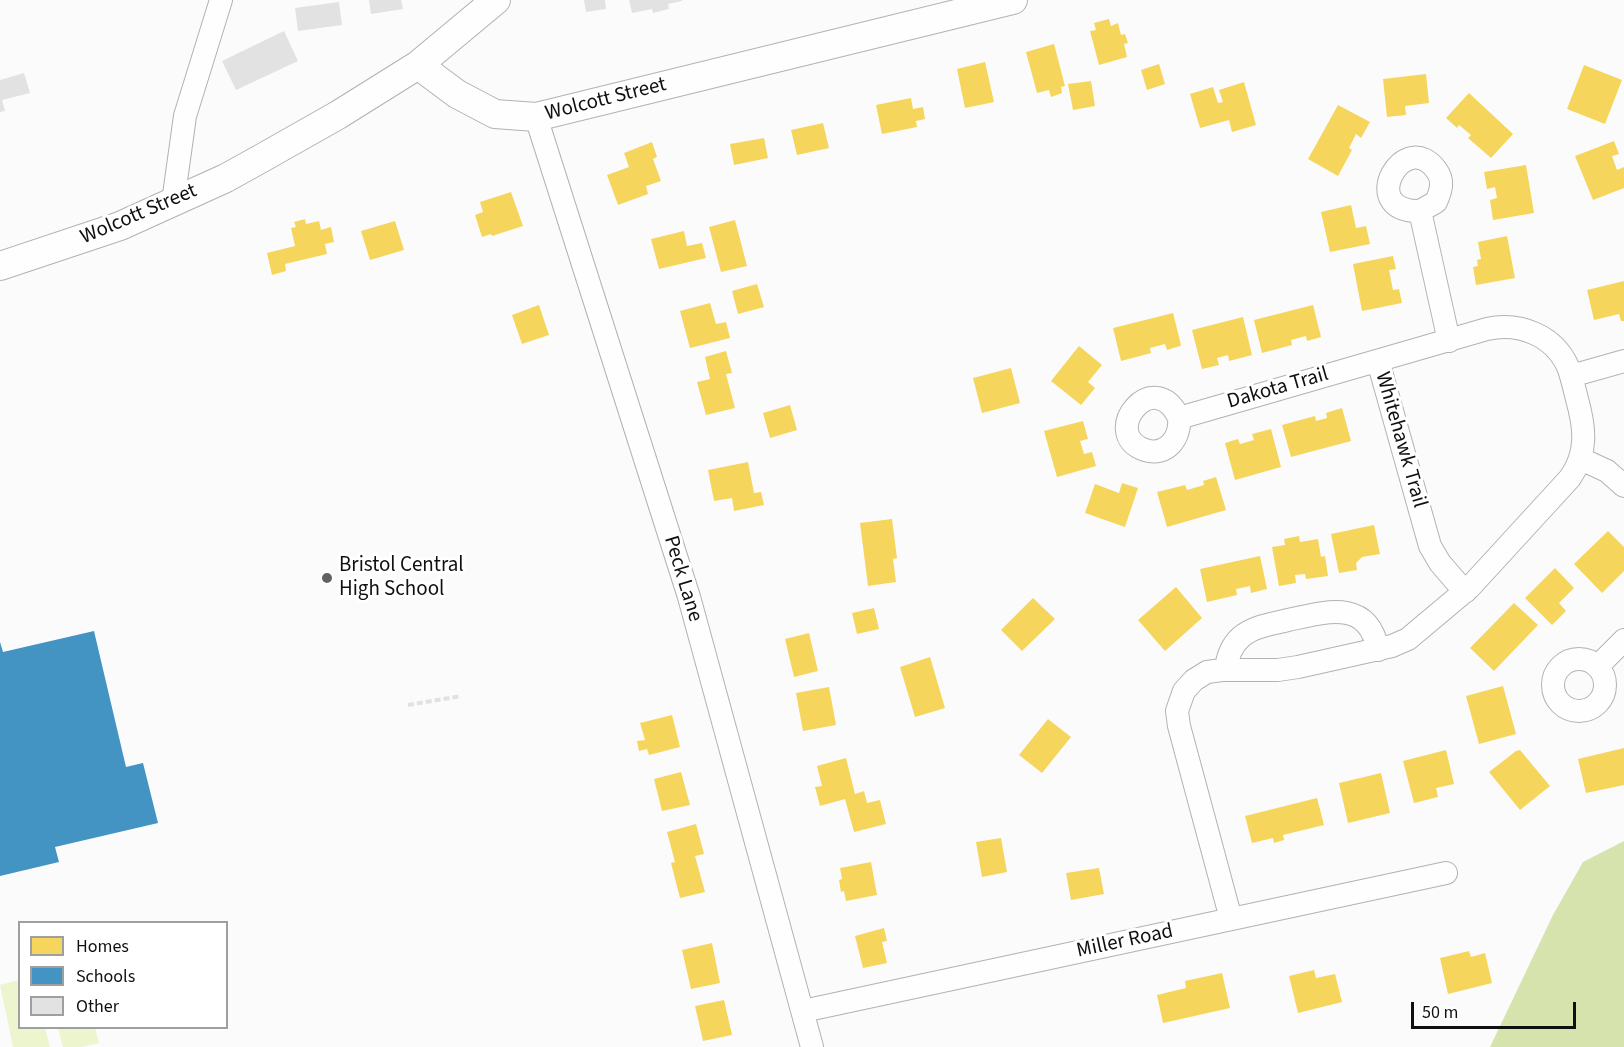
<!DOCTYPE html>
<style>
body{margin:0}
#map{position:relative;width:1624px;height:1047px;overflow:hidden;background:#fbfbfc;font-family:"Source Sans 3",sans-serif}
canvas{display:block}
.legend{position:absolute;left:18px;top:921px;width:210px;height:108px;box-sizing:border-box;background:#fff;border:2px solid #9f9f9f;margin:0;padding:8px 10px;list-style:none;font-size:18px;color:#0f1010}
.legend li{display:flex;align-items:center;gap:12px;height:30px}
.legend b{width:30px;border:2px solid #9f9f9f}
.scale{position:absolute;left:1411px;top:1002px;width:165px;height:27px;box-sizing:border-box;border:3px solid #0f1010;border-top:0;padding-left:8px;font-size:18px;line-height:21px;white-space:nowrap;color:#0f1010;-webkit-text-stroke:4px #fff;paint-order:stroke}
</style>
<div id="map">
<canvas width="1624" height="1047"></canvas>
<ul class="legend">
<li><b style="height:16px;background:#f6d55c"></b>Homes</li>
<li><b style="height:16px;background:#4393c3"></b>Schools</li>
<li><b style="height:16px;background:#e3e2e3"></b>Other</li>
</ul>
<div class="scale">50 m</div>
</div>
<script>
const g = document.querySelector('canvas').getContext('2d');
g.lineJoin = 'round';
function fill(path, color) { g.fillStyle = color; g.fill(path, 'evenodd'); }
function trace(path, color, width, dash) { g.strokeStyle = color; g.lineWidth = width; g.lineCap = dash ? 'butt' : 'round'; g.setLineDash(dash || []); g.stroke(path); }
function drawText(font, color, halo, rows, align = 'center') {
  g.font = font + ' "Source Sans 3",sans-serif'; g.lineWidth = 6; g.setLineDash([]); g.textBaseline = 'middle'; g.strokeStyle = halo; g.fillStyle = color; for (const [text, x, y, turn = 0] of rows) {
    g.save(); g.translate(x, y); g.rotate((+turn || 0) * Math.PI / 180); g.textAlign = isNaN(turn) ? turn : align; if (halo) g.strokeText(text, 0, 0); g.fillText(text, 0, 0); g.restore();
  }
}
fill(new Path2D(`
 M 19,980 L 20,1028 L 45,1028 L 50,1047 L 13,1047 L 0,985 Z
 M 58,1028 L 95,1028 L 99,1043 L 81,1047 L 63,1047 Z`), '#ecf5cd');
fill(new Path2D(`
 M 1624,841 L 1624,1047 L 1490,1047 L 1553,915 L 1583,862 Z`), '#d7e3ad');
fill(new Path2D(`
 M 1109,19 L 1111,26 L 1118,23 L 1121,35 L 1125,34 L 1128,43 L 1124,44 L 1127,57 L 1099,65 L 1090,31 L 1096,30 L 1094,23 Z
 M 1054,44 L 1065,86 L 1061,87 L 1062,93 L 1051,97 L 1049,90 L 1037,93 L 1026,52 Z
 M 985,62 L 994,102 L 965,108 L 957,69 Z
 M 1159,64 L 1165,84 L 1147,90 L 1141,70 Z
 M 1584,65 L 1622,80 L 1605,124 L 1567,109 Z
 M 1426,74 L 1429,103 L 1405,106 L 1406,115 L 1387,117 L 1383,79 Z
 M 1091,81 L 1095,106 L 1073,110 L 1068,84 Z
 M 1244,82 L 1256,125 L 1232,132 L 1229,120 L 1200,128 L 1190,94 L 1213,87 L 1218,103 L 1223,102 L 1219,90 Z
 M 1469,93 L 1513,134 L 1491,158 L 1468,138 L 1471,135 L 1459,125 L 1457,128 L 1446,118 Z
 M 911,98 L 913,109 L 923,107 L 925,119 L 916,121 L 917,127 L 882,134 L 876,105 Z
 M 1338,105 L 1370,122 L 1361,138 L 1356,134 L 1349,148 L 1352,150 L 1338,176 L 1308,159 Z
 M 823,123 L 829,148 L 797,155 L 791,130 Z
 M 764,138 L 768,158 L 734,165 L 730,144 Z
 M 1614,141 L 1619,154 L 1612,156 L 1617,170 L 1624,167 L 1624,188 L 1593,200 L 1575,156 Z
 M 652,142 L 657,157 L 653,159 L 661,181 L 646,186 L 648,194 L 618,205 L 607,175 L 629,167 L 624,153 Z
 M 1526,165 L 1534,213 L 1493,220 L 1490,200 L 1497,198 L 1495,187 L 1487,189 L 1484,172 Z
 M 511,192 L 523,226 L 492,236 L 491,234 L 482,237 L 475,215 L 483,212 L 480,202 Z
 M 1351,205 L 1356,228 L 1366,226 L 1370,244 L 1330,252 L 1321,212 Z
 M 305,219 L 306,224 L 319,221 L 321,230 L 331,227 L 334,242 L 325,244 L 327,254 L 285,264 L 286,271 L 272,275 L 267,253 L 295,246 L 291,228 L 296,227 L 294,222 Z
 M 735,220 L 747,266 L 721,272 L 709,227 Z
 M 395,221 L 404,250 L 370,260 L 361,231 Z
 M 684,231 L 687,246 L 702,243 L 706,258 L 659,269 L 651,239 Z
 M 1507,236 L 1515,278 L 1476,285 L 1473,267 L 1478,266 L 1477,260 L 1481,259 L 1478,242 Z
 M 1393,256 L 1396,269 L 1389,270 L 1393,290 L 1399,289 L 1402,303 L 1362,311 L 1353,264 Z
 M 1624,281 L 1624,321 L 1621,321 L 1619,314 L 1594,320 L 1587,290 Z
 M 757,284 L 764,307 L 738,314 L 732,291 Z
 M 710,303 L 716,324 L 726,322 L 730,338 L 690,348 L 680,311 Z
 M 539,305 L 549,335 L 522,344 L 512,315 Z
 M 1313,305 L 1321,337 L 1307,341 L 1306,336 L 1291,340 L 1292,345 L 1262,353 L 1254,320 Z
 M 1173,313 L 1181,345 L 1180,346 L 1167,350 L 1165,344 L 1150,348 L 1151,353 L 1121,361 L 1113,328 Z
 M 1243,317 L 1252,355 L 1229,361 L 1228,355 L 1217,358 L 1219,365 L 1202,369 L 1192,330 Z
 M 1079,346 L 1102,365 L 1088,382 L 1095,388 L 1081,405 L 1051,381 Z
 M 726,351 L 732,373 L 726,374 L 735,408 L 706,415 L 697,382 L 710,379 L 705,357 Z
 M 1011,368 L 1020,403 L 982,413 L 973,378 Z
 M 790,405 L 797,430 L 770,438 L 763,413 Z
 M 1342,408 L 1351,441 L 1291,457 L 1282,425 L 1315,416 L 1316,421 L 1327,418 L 1326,413 Z
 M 1083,421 L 1088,439 L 1080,441 L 1084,454 L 1092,452 L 1096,466 L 1057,477 L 1044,431 Z
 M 1271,429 L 1281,467 L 1235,480 L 1225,443 L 1238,439 L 1240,444 L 1254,440 L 1252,434 Z
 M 748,462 L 754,493 L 761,492 L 764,505 L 734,511 L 732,498 L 714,501 L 708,470 Z
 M 1216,477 L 1226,510 L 1167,527 L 1157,492 L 1185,485 L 1187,490 L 1204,485 L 1203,481 Z
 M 1122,483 L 1138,488 L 1125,527 L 1085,513 L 1095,484 L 1119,493 Z
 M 892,519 L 897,558 L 893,559 L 896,582 L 868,586 L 860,523 Z
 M 1374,525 L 1380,554 L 1362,557 L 1356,563 L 1357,570 L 1339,573 L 1331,534 Z
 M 1608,531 L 1624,547 L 1624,571 L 1602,593 L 1574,564 Z
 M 1299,536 L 1300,542 L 1318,539 L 1321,557 L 1325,556 L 1328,576 L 1306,579 L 1305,574 L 1295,575 L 1296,583 L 1279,586 L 1272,547 L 1285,545 L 1284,539 Z
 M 1260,556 L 1267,589 L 1251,593 L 1250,586 L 1236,589 L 1237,595 L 1207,602 L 1200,569 Z
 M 1555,568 L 1574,588 L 1559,603 L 1566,611 L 1552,625 L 1525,598 Z
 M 1176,587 L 1202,618 L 1165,651 L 1138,620 Z
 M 1033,598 L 1055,619 L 1022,651 L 1001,630 Z
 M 1514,603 L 1538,625 L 1494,671 L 1470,648 Z
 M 874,608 L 879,629 L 857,634 L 852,613 Z
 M 809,633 L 818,671 L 794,677 L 785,639 Z
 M 930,657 L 945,708 L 915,717 L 900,667 Z
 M 1503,686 L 1516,734 L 1479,744 L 1466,696 Z
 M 829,687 L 836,725 L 803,731 L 796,693 Z
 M 672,715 L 680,747 L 649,755 L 647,749 L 639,751 L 637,741 L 645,740 L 640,723 Z
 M 1048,719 L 1071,737 L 1042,773 L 1019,755 Z
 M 1624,748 L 1624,785 L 1586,793 L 1578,759 Z
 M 1446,750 L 1454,784 L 1436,788 L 1438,797 L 1414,803 L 1403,761 Z
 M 1520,750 L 1550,786 L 1520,810 L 1489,772 L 1516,751 Z
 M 846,758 L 855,794 L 864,791 L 867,803 L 880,800 L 886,824 L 854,832 L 845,799 L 820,806 L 815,787 L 822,786 L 817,766 Z
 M 681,772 L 690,805 L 662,811 L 654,779 Z
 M 1381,773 L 1390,813 L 1348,823 L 1339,783 Z
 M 1317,798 L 1324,825 L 1283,835 L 1284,840 L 1274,843 L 1273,838 L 1252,843 L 1245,816 Z
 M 696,824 L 704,854 L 695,856 L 705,892 L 680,898 L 671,863 L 675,862 L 667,832 Z
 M 1001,838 L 1007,872 L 982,877 L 976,842 Z
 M 871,862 L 877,895 L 846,901 L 844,891 L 841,892 L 839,880 L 842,879 L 840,868 Z
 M 1099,868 L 1104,894 L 1071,900 L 1066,873 Z
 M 884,928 L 887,941 L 882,942 L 887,963 L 863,968 L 855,936 Z
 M 712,943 L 720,983 L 691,989 L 682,950 Z
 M 1469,951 L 1471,957 L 1485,953 L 1492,983 L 1448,994 L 1440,958 Z
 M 1314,970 L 1316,978 L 1335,974 L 1342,1002 L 1298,1013 L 1289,976 Z
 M 1222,973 L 1230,1008 L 1163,1023 L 1157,995 L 1186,988 L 1185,981 Z
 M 724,1000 L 732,1035 L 703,1041 L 695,1006 Z`), '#f6d55c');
fill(new Path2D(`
 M 94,631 L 126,767 L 143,763 L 158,823 L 55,847 L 59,862 L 0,876 L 0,642 L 3,652 Z`), '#4393c3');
fill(new Path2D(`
 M 369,0 L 401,0 L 403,9 L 371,14 Z
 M 584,0 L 605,0 L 606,9 L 586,12 Z
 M 629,0 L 682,0 L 682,1 L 668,4 L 669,9 L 653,13 L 652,9 L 632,13 Z
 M 339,2 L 342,25 L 298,31 L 295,8 Z
 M 284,31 L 298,61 L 236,90 L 222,61 Z
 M 24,73 L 30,93 L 2,100 L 5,111 L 0,112 L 0,80 Z`), '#e3e2e3');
const minor = new Path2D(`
 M 536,117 L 689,597 L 812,1047
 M 173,202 L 185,116 L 221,0
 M 1420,211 C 1355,212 1405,125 1437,171 C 1444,181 1441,191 1436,202 L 1420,211 L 1449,341
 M 1378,361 L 1430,546 L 1440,563 L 1465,592
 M 1571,376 L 1624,361
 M 1179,418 C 1181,437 1167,457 1145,450 C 1098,434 1154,364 1179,418 L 1487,329 C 1519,322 1554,335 1568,367 C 1572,377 1574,388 1577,399 C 1585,428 1588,452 1570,478 L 1470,587 L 1408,639 L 1392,646 L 1298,667 L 1278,670 L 1222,670 L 1207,672 L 1194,680 L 1184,691 L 1177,711 L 1179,726 L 1231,919
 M 1581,459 L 1607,471 L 1624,486
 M1553 685a26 26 0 1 1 52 0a26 26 0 1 1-52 0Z
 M 1598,666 L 1624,640
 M 1226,670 C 1227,658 1231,646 1241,637 C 1254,626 1272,624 1288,620 C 1325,612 1368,598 1378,650
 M 803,1011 L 1446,873`);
const major = new Path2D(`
 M 418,65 L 457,94 L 495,114 L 536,117 L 1013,0
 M 0,266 L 120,226 L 226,178 L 262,158 L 338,115 L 418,65 L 496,0`);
trace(minor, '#b2b2b3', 24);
trace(major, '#b2b2b3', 30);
trace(new Path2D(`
 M 408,705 L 461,696`), '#e1e1e2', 4, [6, 3]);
trace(minor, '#fefeff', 22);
trace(major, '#fefeff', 28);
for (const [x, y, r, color] of [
 [327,578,6,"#626263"]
]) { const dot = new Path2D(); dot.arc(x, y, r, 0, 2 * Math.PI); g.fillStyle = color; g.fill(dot); trace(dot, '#fff', 2); }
drawText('21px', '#0f1010', '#fff', [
 ["Wolcott Street",606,100,-14],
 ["Wolcott Street",139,215,-23],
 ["Dakota Trail",1278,389,-16],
 ["Whitehawk Trail",1400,440,74],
 ["Peck Lane",682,579,73],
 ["Miller Road",1125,942,-12]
]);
drawText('21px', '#0f1010', '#fff', [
 ["Bristol Central",339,566],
 ["High School",339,590]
], 'left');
</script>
